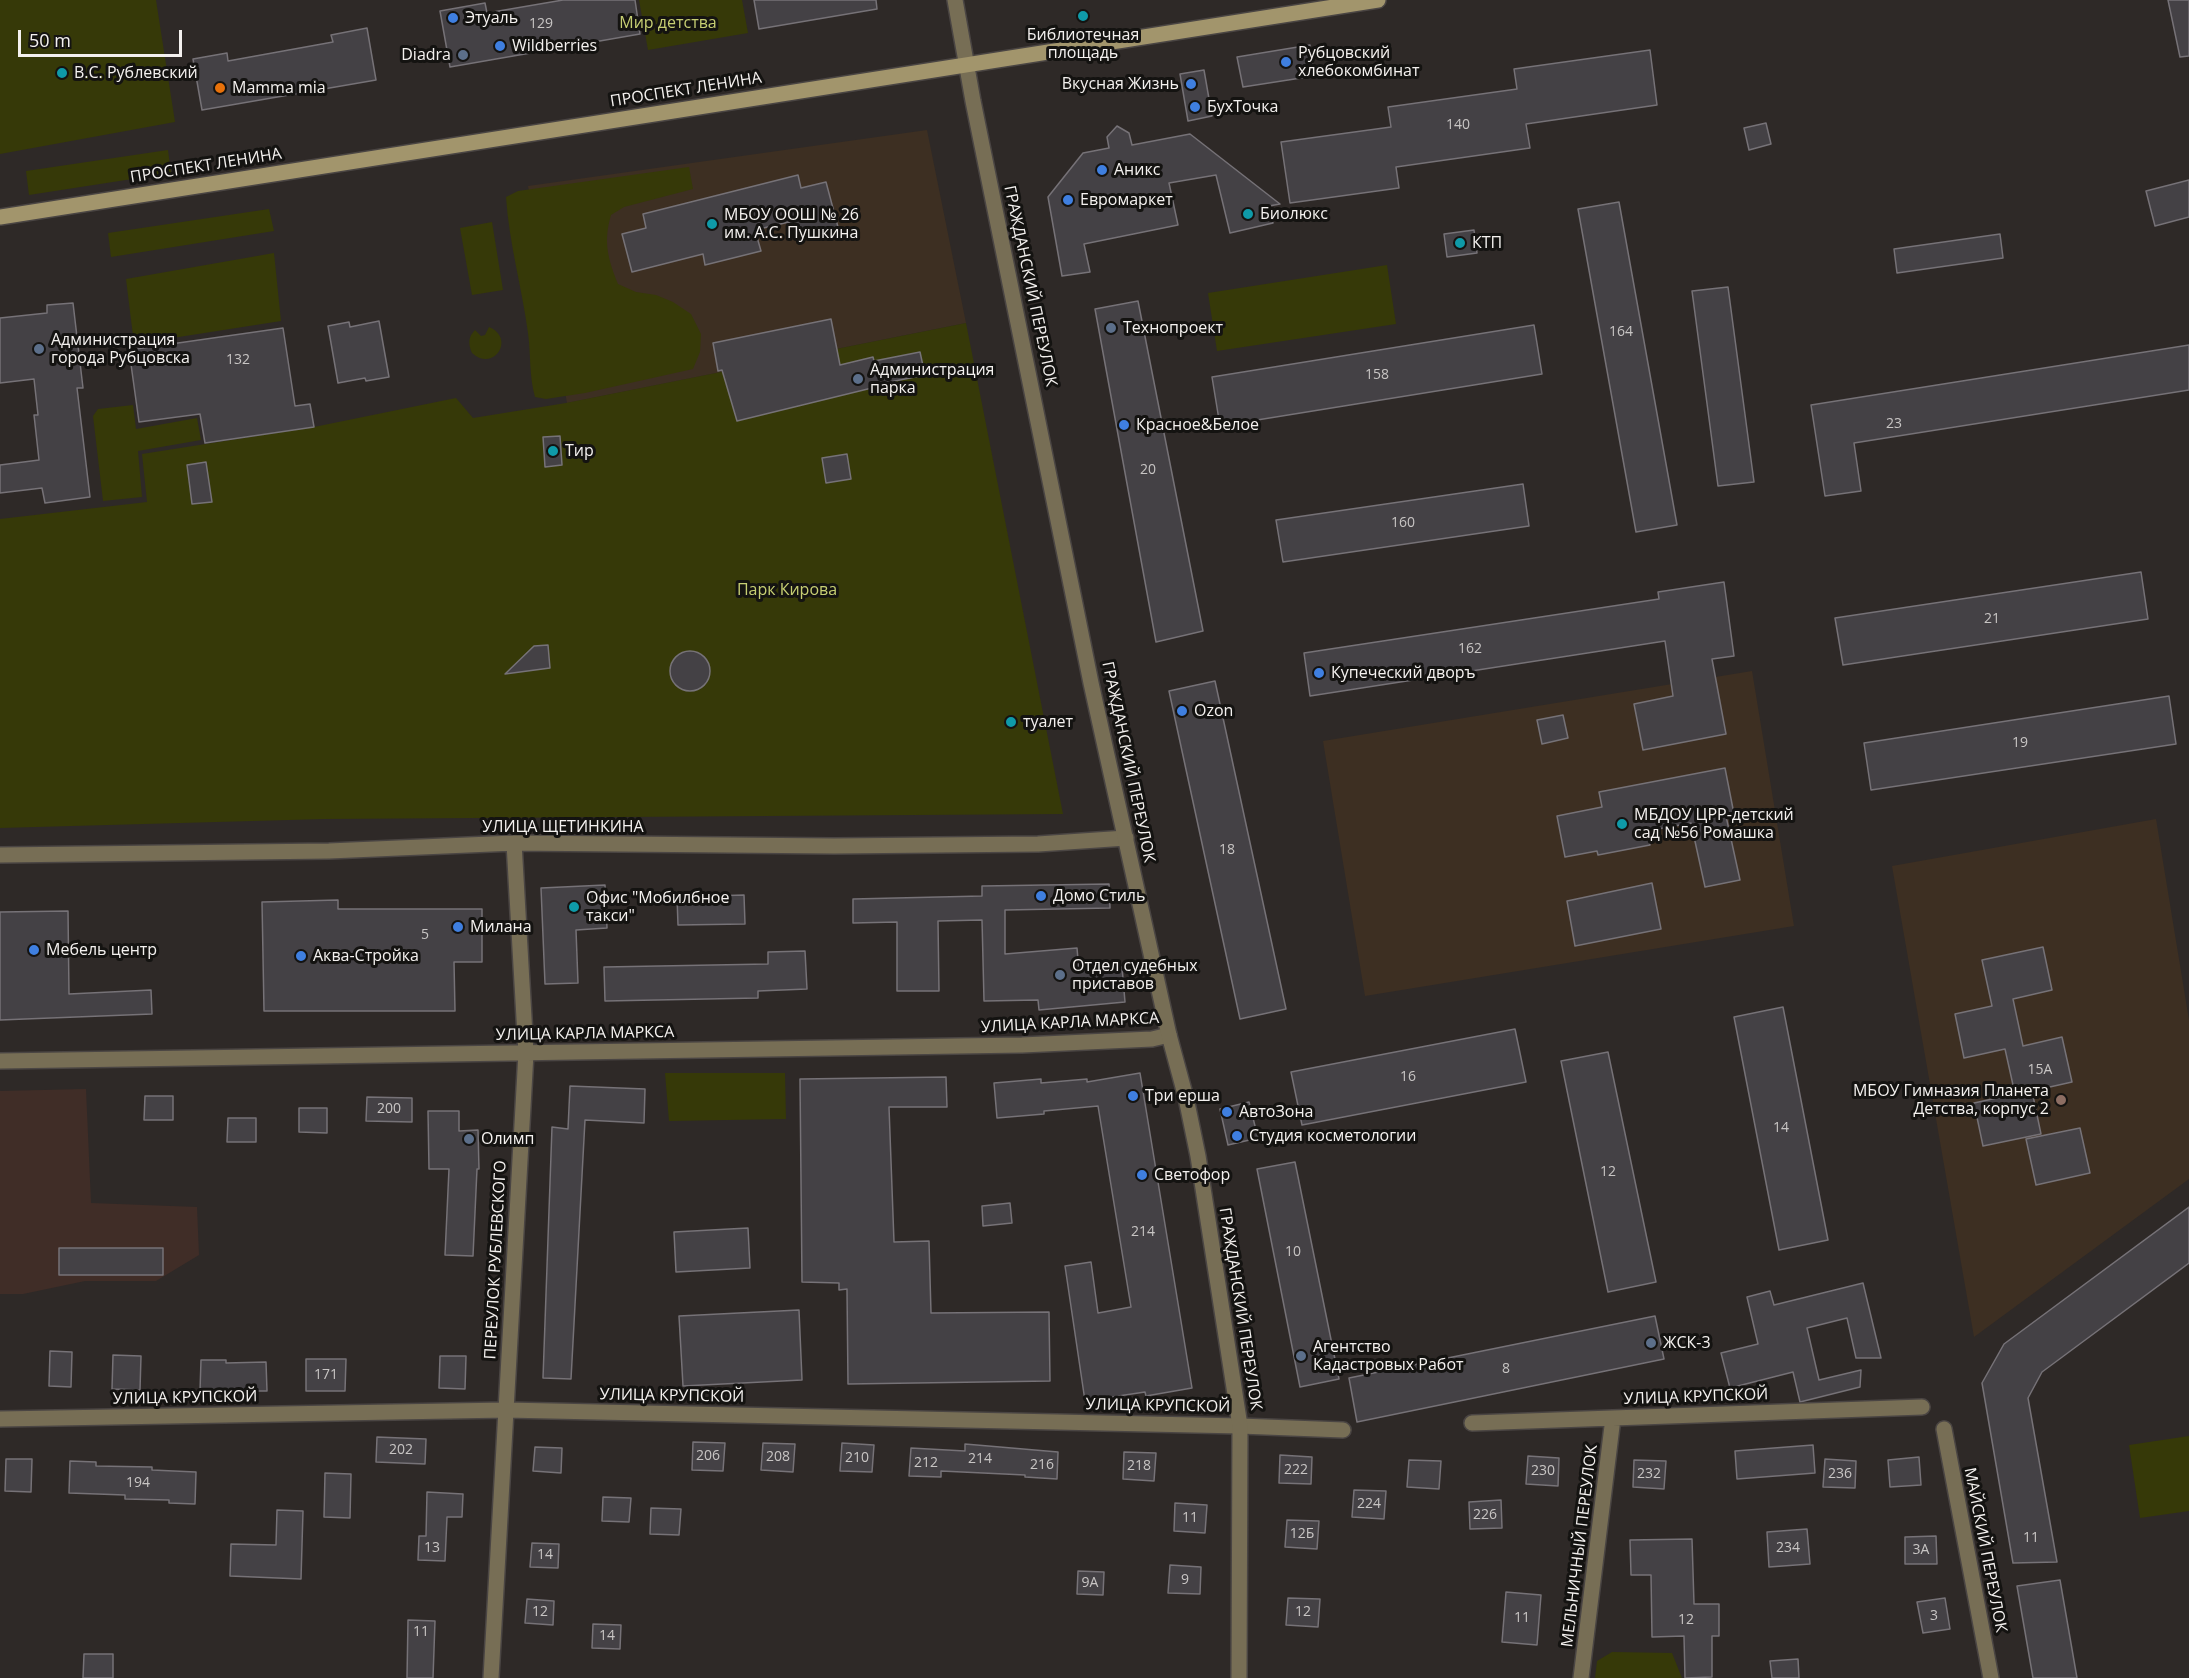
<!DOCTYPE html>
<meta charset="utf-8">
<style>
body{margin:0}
#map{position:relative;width:2189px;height:1678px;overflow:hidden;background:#2e2927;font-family:"Open Sans",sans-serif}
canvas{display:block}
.scale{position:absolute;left:18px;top:30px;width:164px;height:27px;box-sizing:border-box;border:3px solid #f4f1ef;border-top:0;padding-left:8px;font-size:18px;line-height:21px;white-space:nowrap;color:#f4f1ef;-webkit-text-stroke:4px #141311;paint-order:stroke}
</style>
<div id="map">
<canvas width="2189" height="1678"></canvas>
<div class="scale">50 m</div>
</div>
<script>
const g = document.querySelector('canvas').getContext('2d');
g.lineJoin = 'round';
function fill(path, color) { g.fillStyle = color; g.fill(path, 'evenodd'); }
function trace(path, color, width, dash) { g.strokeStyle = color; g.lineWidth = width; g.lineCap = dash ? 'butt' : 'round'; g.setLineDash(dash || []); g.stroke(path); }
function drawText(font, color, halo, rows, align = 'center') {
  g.font = font + ' "Open Sans",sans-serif'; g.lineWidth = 6; g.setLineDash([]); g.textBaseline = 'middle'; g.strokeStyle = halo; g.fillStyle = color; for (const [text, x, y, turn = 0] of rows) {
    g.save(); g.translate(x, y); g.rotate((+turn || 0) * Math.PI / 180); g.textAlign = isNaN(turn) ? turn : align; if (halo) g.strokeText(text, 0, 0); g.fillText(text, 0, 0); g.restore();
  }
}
fill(new Path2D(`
 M 927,130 L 966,323 L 567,403 L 528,186 Z
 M 1752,671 L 1794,926 L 1365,996 L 1323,741 Z
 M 2156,819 L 2189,1020 L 2189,1179 L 1974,1337 L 1892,866 Z`), '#3d2f22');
fill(new Path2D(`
 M 86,1089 L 91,1203 L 197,1207 L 199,1255 L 156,1281 L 85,1281 L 23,1294 L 0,1294 L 0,1091 Z`), '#402d27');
fill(new Path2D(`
 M 0,0 L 156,0 L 175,122 L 0,154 Z
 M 639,0 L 742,0 L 748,33 L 648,50 Z
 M 168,150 L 171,173 L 29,195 L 26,171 Z
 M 689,167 L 693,189 L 624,207 L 611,215 C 603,242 608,259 618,284 L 636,292 L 656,295 L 673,302 L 691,314 L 701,334 L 700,352 L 693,369 L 585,393 L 546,399 L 535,397 C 529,376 531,355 528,333 C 522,288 509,243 506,197 L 518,191 Z
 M 269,209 L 274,231 L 111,257 L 108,233 Z
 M 492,222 L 503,290 L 472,295 L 460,228 Z
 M 274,253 L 281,321 L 134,344 L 126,279 Z
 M 1387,265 L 1396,324 L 1217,351 L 1208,293 Z
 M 966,323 L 1063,814 L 325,819 L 0,828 L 0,519 L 147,502 L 142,454 L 314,427 L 456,398 L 473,418 L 566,403 Z
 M 489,327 C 516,338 494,373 472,353 C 468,344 468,337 475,330 L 481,336 L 485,335 Z
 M 133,405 L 136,429 L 197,418 L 201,440 L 138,451 L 142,497 L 103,501 L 93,416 L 98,409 Z
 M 665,1073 L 785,1073 L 786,1119 L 669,1121 Z
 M 2189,1436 L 2189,1511 L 2140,1518 L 2129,1445 Z
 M 1612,1652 L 1672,1653 L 1682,1678 L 1595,1678 L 1597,1661 Z`), '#363908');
const building = new Path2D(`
 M 563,0 L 635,0 L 640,34 L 450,67 L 440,11 L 485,3 L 487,13 Z
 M 754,0 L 876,0 L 877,9 L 759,29 Z
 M 2168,0 L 2189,0 L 2189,56 L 2180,57 Z
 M 367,28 L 376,80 L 202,110 L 193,59 L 227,53 L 228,61 L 333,42 L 331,35 Z
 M 1310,45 L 1314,76 L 1243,87 L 1237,57 Z
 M 1650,50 L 1657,105 L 1526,124 L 1530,148 L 1396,167 L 1399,188 L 1290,203 L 1281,142 L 1391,127 L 1388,107 L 1517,89 L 1514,69 Z
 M 1204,70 L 1212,116 L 1188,121 L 1180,74 Z
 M 1766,123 L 1771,144 L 1749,150 L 1744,128 Z
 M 1117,126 L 1129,133 L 1132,145 L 1190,134 L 1280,204 L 1269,206 L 1273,223 L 1230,233 L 1216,175 L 1169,183 L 1178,225 L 1084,244 L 1090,272 L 1062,276 L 1048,197 L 1083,153 L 1109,148 L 1107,137 Z
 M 798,175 L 801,188 L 826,182 L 838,227 L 793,238 L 789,222 L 755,230 L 761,251 L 705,265 L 703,254 L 632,272 L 622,234 L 646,228 L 643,214 Z
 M 2189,180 L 2189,217 L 2155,226 L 2146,191 Z
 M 1619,202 L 1677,525 L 1636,532 L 1578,209 Z
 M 1474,230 L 1477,253 L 1447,257 L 1444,234 Z
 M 2000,234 L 2003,258 L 1897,273 L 1894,249 Z
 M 1728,287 L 1754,482 L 1718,486 L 1692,291 Z
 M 1138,301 L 1203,631 L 1156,642 L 1095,309 Z
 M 73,303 L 83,388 L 77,388 L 90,497 L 45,503 L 42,488 L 0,493 L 0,465 L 39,460 L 34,415 L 38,415 L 34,379 L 0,383 L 0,318 L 47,313 L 47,305 Z
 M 831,319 L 840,365 L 873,357 L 874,361 L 920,352 L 925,375 L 880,384 L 880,386 L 737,421 L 722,370 L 718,371 L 713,343 Z
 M 379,321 L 389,377 L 366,381 L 365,378 L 338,383 L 328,326 L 349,322 L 350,327 Z
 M 1534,325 L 1542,374 L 1220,426 L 1212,377 Z
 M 283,328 L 295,406 L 310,404 L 314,427 L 205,443 L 200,414 L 139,422 L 129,350 Z
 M 2189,345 L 2189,390 L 1854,443 L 1861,491 L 1825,496 L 1811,405 Z
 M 560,436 L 562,465 L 545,467 L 543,437 Z
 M 847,454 L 851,479 L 826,483 L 822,458 Z
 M 206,462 L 212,502 L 192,504 L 187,465 Z
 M 1523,484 L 1529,526 L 1283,562 L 1276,520 Z
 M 2141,572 L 2148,619 L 1843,665 L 1835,618 Z
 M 1724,582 L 1734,656 L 1712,659 L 1726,734 L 1643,750 L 1634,704 L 1673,696 L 1665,641 L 1310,696 L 1304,653 L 1659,599 L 1658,592 Z
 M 548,645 L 550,668 L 505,674 L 534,646 Z
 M670 671a20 20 0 1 1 40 0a20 20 0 1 1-40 0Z
 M 1215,681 L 1286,1009 L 1240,1019 L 1169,691 Z
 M 2169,696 L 2176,744 L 1871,790 L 1864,743 Z
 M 1563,715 L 1568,738 L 1542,744 L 1537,720 Z
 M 1725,768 L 1734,814 L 1726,816 L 1740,880 L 1705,887 L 1691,823 L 1647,831 L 1650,845 L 1598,855 L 1597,851 L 1565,857 L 1557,816 L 1602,807 L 1599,792 Z
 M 1652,883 L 1661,929 L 1575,946 L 1567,901 Z
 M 1109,884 L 1110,908 L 1005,910 L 1005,954 L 1077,948 L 1079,971 L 1122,967 L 1125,1002 L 1039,1010 L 1038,1000 L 984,1001 L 982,920 L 938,921 L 939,991 L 897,991 L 897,922 L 853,923 L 853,899 L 982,896 L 982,886 Z
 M 605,885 L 607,928 L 576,930 L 578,983 L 545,984 L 541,888 Z
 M 744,895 L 745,924 L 678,925 L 677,897 Z
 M 338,900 L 338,909 L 482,909 L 482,962 L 454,962 L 455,1011 L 264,1011 L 262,902 Z
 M 68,911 L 69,994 L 151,990 L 152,1014 L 0,1020 L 0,912 Z
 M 2043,947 L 2052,990 L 2013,999 L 2023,1046 L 2062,1037 L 2072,1082 L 2032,1091 L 2041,1134 L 1983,1146 L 1974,1103 L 2015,1094 L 2005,1049 L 1964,1058 L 1955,1014 L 1992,1006 L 1982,960 Z
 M 805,951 L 807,989 L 758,991 L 758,998 L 605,1001 L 604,967 L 768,964 L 768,952 Z
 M 1783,1007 L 1828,1240 L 1779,1250 L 1734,1017 Z
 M 1515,1029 L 1526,1082 L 1302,1125 L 1291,1072 Z
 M 1608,1052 L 1656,1282 L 1608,1292 L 1561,1061 Z
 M 1140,1073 L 1192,1388 L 1146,1396 L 1145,1392 L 1085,1401 L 1065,1266 L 1091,1262 L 1098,1313 L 1131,1307 L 1098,1106 L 1044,1111 L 1044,1114 L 997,1118 L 994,1083 L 1041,1079 L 1041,1083 L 1087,1079 L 1087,1082 Z
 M 946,1077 L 947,1107 L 889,1107 L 894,1242 L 929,1241 L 931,1313 L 1049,1312 L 1050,1381 L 848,1384 L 847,1289 L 839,1290 L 839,1283 L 802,1282 L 800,1079 Z
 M 570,1086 L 645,1089 L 644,1123 L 585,1120 L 571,1379 L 543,1378 L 552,1127 L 568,1129 Z
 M 145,1096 L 173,1096 L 173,1120 L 144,1120 Z
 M 367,1097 L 412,1098 L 412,1122 L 366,1121 Z
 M 1249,1102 L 1258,1138 L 1228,1145 L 1220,1109 Z
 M 299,1108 L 327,1108 L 327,1133 L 299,1132 Z
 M 428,1111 L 459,1111 L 459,1131 L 478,1130 L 479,1169 L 477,1169 L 473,1256 L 445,1255 L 449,1169 L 429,1169 Z
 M 228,1118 L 256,1118 L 256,1142 L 227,1142 Z
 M 2080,1128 L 2090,1173 L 2036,1185 L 2026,1139 Z
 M 1295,1162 L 1339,1379 L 1300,1387 L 1257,1169 Z
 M 1010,1203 L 1012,1223 L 983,1226 L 982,1206 Z
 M 2189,1207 L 2189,1263 L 2042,1372 L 2028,1398 L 2057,1562 L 2013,1563 L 1982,1383 L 2004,1344 Z
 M 748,1228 L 750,1268 L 676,1272 L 674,1232 Z
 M 59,1248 L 163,1248 L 163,1275 L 59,1275 Z
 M 1863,1283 L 1881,1358 L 1856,1358 L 1847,1318 L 1807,1328 L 1819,1380 L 1861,1370 L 1860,1387 L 1800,1402 L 1793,1372 L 1730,1388 L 1721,1353 L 1758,1344 L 1747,1297 L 1770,1291 L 1774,1305 Z
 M 799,1310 L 802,1380 L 683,1386 L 679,1316 Z
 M 1655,1316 L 1664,1359 L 1357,1422 L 1349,1378 Z
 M 50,1351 L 72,1352 L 71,1387 L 49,1386 Z
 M 113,1355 L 141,1356 L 140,1390 L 112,1389 Z
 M 440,1356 L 466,1356 L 465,1389 L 439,1388 Z
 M 306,1359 L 346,1359 L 345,1391 L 306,1391 Z
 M 201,1360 L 226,1360 L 226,1363 L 266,1362 L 267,1391 L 200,1391 Z
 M 377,1437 L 426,1439 L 425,1464 L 376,1462 Z
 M 693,1442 L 725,1443 L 723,1471 L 692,1470 Z
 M 763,1443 L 795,1444 L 793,1472 L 761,1470 Z
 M 842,1443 L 874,1445 L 872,1472 L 840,1471 Z
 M 965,1444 L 1058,1452 L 1057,1479 L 1025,1477 L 1025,1475 L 941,1471 L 941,1477 L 909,1476 L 911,1448 L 965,1451 Z
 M 1813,1445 L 1815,1473 L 1737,1479 L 1735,1451 Z
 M 535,1447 L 562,1448 L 561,1473 L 533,1471 Z
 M 1124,1452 L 1156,1453 L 1154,1481 L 1123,1479 Z
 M 1280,1455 L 1312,1457 L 1311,1484 L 1279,1483 Z
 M 1528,1456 L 1559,1458 L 1558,1486 L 1526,1484 Z
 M 1919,1457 L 1921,1485 L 1890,1487 L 1888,1460 Z
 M 6,1459 L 32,1459 L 31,1492 L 5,1491 Z
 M 1825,1459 L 1856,1461 L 1855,1488 L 1823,1487 Z
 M 1409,1460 L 1441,1461 L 1439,1489 L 1407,1487 Z
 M 1634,1460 L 1666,1461 L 1664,1489 L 1633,1487 Z
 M 70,1461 L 96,1462 L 96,1466 L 152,1467 L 152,1470 L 196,1472 L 195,1504 L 169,1503 L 169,1500 L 125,1499 L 125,1495 L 69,1493 Z
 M 325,1473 L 351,1474 L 350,1518 L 324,1517 Z
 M 1354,1490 L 1386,1491 L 1384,1519 L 1352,1517 Z
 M 427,1492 L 463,1494 L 462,1517 L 447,1517 L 445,1561 L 418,1560 L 419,1536 L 426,1536 Z
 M 603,1497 L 631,1498 L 629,1522 L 602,1521 Z
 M 1501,1500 L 1502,1528 L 1470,1529 L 1469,1502 Z
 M 1175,1503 L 1207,1505 L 1205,1533 L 1174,1531 Z
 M 651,1508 L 681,1509 L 679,1535 L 650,1534 Z
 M 277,1510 L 303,1511 L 301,1579 L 230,1576 L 231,1544 L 276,1545 Z
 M 1287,1520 L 1319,1521 L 1317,1549 L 1285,1547 Z
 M 1807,1529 L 1810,1564 L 1769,1567 L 1767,1532 Z
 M 1936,1536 L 1937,1564 L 1905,1564 L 1905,1537 Z
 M 1692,1539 L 1694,1604 L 1719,1604 L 1719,1636 L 1712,1636 L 1712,1677 L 1685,1678 L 1684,1636 L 1652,1637 L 1651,1575 L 1631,1575 L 1630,1540 Z
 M 532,1543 L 559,1544 L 558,1568 L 530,1567 Z
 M 1170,1565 L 1201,1567 L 1200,1594 L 1168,1593 Z
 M 1078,1571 L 1104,1572 L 1103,1595 L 1077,1594 Z
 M 2060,1580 L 2077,1678 L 2033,1678 L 2017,1586 Z
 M 1506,1592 L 1541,1595 L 1537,1645 L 1502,1642 Z
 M 1288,1598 L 1320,1599 L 1318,1627 L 1286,1625 Z
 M 1945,1598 L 1950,1629 L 1923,1633 L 1917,1602 Z
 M 527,1599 L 554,1601 L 553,1625 L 525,1623 Z
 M 408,1620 L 435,1621 L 433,1678 L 407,1678 Z
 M 593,1624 L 621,1625 L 620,1649 L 592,1648 Z
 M 84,1654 L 113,1654 L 113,1678 L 83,1678 Z
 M 1798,1659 L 1799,1678 L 1772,1678 L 1770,1661 Z`);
fill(building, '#444145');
trace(building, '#767277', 1.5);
const minor = new Path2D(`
 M 0,855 L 329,851 L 514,843 L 834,846 L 1038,844 L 1126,838
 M 0,1061 L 1022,1045 L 1152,1039 L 1169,1035
 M 0,1419 L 506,1410 L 1240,1426 L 1343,1430
 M 1472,1423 L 1922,1407
 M 1944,1429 L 1991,1678
 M 491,1678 L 526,1053 L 514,843
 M 1581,1678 L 1613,1418`);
const tertiary = new Path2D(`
 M 955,0 L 973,101 L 1091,683 L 1169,1035 L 1186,1098 L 1198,1156 L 1240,1426 L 1239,1678`);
const secondary = new Path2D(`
 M 0,217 L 1378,0`);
trace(minor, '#4a4543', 18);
trace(tertiary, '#4a4543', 18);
trace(secondary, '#4a4543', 18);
trace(minor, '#776e55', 15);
trace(tertiary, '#776e55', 15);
trace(secondary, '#a2956c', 15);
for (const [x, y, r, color] of [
 [1083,16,6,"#0f9aa8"],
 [453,18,6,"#3f7fe0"],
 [500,46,6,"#3f7fe0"],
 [463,55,6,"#5c6f8a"],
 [1286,62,6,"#3f7fe0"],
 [62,73,6,"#0f9aa8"],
 [1191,84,6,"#3f7fe0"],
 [220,88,6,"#e8710a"],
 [1195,107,6,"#3f7fe0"],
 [1102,170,6,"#3f7fe0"],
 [1068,200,6,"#3f7fe0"],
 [1248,214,6,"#0f9aa8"],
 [712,224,6,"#0f9aa8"],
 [1460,243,6,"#0f9aa8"],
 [1111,328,6,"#5c6f8a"],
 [39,349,6,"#5c6f8a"],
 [858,379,6,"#5c6f8a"],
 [1124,425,6,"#3f7fe0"],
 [553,451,6,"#0f9aa8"],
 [1319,673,6,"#3f7fe0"],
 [1182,711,6,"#3f7fe0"],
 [1011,722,6,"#0f9aa8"],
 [1622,824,6,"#0f9aa8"],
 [1041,896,6,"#3f7fe0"],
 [574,907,6,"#0f9aa8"],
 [458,927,6,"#3f7fe0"],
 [34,950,6,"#3f7fe0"],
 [301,956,6,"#3f7fe0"],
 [1060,975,6,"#5c6f8a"],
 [1133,1096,6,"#3f7fe0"],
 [2061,1100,6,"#8d6e63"],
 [1227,1112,6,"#3f7fe0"],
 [1237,1136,6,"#3f7fe0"],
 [469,1139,6,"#5c6f8a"],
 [1142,1175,6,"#3f7fe0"],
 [1651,1343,6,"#5c6f8a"],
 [1301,1356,6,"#5c6f8a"]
]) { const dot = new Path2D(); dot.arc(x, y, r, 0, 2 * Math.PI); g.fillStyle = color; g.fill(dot); trace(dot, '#141311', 2); }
drawText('14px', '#c8c5c4', null, [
 ["129",541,24],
 ["140",1458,125],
 ["164",1621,332],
 ["132",238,360],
 ["158",1377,375],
 ["23",1894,424],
 ["20",1148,470],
 ["160",1403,523],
 ["21",1992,619],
 ["162",1470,649],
 ["19",2020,743],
 ["18",1227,850],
 ["5",425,935],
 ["15А",2040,1070],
 ["16",1408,1077],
 ["200",389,1109],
 ["14",1781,1128],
 ["12",1608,1172],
 ["214",1143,1232],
 ["10",1293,1252],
 ["8",1506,1369],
 ["171",326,1375],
 ["202",401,1450],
 ["206",708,1456],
 ["208",778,1457],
 ["210",857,1458],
 ["214",980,1459],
 ["212",926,1463],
 ["216",1042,1465],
 ["218",1139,1466],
 ["222",1296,1470],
 ["230",1543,1471],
 ["232",1649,1474],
 ["236",1840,1474],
 ["194",138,1483],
 ["224",1369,1504],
 ["226",1485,1515],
 ["11",1190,1518],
 ["12Б",1302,1534],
 ["11",2031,1538],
 ["13",432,1548],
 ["234",1788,1548],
 ["3А",1921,1550],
 ["14",545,1555],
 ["9",1185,1580],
 ["9А",1090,1583],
 ["12",540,1612],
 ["12",1303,1612],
 ["3",1934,1616],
 ["11",1522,1618],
 ["12",1686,1620],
 ["11",421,1632],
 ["14",607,1636]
]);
drawText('16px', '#f4f1ef', '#141311', [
 ["Этуаль",465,18],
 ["Библиотечная",1083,35,"center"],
 ["площадь",1083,53,"center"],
 ["Wildberries",512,46],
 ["Рубцовский",1298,53],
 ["хлебокомбинат",1298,71],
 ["Diadra",451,55,"right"],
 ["В.С. Рублевский",74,73],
 ["Вкусная Жизнь",1179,84,"right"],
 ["Mamma mia",232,88],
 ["БухТочка",1207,107],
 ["Аникс",1114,170],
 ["Евромаркет",1080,200],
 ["Биолюкс",1260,214],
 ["МБОУ ООШ № 26",724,215],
 ["им. А.С. Пушкина",724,233],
 ["КТП",1472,243],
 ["Технопроект",1123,328],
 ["Администрация",51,340],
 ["города Рубцовска",51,358],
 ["Администрация",870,370],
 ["парка",870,388],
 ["Красное&Белое",1136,425],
 ["Тир",565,451],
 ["Купеческий дворъ",1331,673],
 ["Ozon",1194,711],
 ["туалет",1023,722],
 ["МБДОУ ЦРР-детский",1634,815],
 ["сад №56 Ромашка",1634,833],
 ["Домо Стиль",1053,896],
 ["Офис \"Мобилбное",586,898],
 ["такси\"",586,916],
 ["Милана",470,927],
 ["Мебель центр",46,950],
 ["Аква-Стройка",313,956],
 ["Отдел судебных",1072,966],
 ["приставов",1072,984],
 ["МБОУ Гимназия Планета",2049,1091,"right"],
 ["Детства, корпус 2",2049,1109,"right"],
 ["Три ерша",1145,1096],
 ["АвтоЗона",1239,1112],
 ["Студия косметологии",1249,1136],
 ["Олимп",481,1139],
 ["Светофор",1154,1175],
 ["ЖСК-3",1663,1343],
 ["Агентство",1313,1347],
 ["Кадастровых Работ",1313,1365]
], 'left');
drawText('16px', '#c7cf73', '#141311', [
 ["Мир детства",668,23],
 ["Парк Кирова",787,590]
]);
drawText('16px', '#f4f1ef', '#141311', [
 ["ПРОСПЕКТ ЛЕНИНА",686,90,-9],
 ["ПРОСПЕКТ ЛЕНИНА",206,166,-9],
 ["ГРАЖДАНСКИЙ ПЕРЕУЛОК",1030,286,78],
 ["ГРАЖДАНСКИЙ ПЕРЕУЛОК",1128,762,78],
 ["УЛИЦА ЩЕТИНКИНА",563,827],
 ["УЛИЦА КАРЛА МАРКСА",1070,1023,-3],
 ["УЛИЦА КАРЛА МАРКСА",585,1034,-1],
 ["ПЕРЕУЛОК РУБЛЕВСКОГО",496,1260,-87],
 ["ГРАЖДАНСКИЙ ПЕРЕУЛОК",1240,1309,81],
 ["УЛИЦА КРУПСКОЙ",672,1396,1],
 ["УЛИЦА КРУПСКОЙ",1696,1397,-2],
 ["УЛИЦА КРУПСКОЙ",185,1398,-1],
 ["УЛИЦА КРУПСКОЙ",1158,1406,1],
 ["МЕЛЬНИЧНЫЙ ПЕРЕУЛОК",1580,1546,-83],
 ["МАЙСКИЙ ПЕРЕУЛОК",1985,1550,79]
]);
</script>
